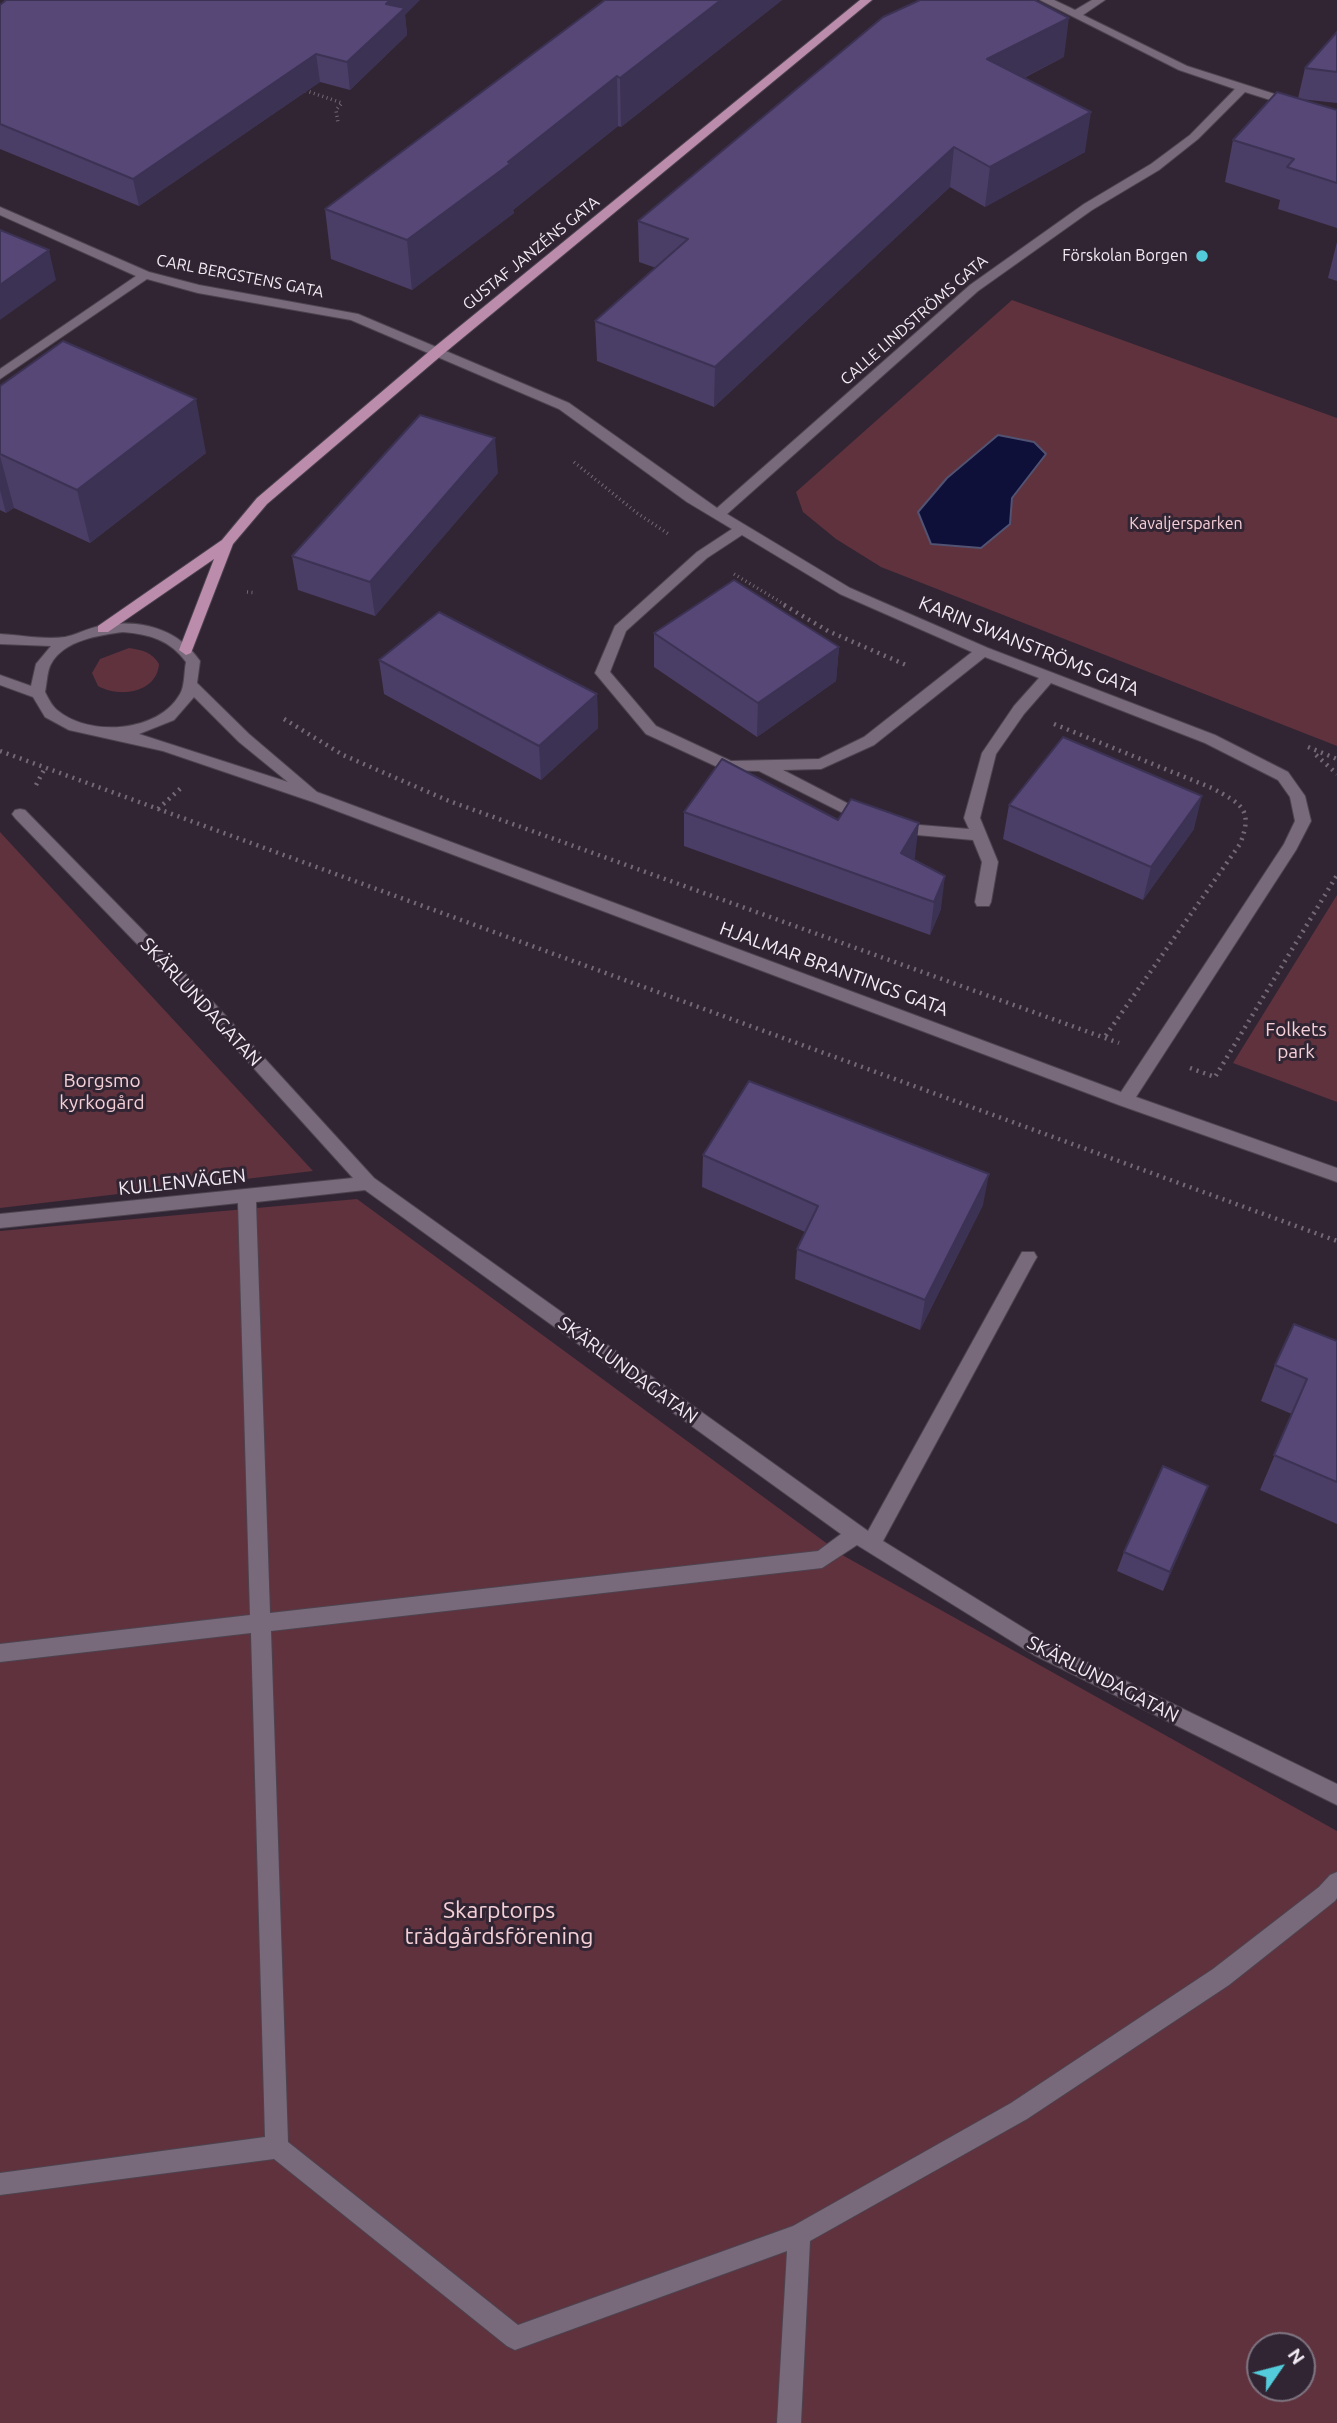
<!DOCTYPE html>
<meta charset="utf-8">
<style>
body{margin:0}
#map{position:relative;width:1337px;height:2423px;overflow:hidden;background:#312533;font-family:Ubuntu,sans-serif}
canvas{display:block}
.north{position:absolute;left:1246px;top:2332px;width:70px;height:70px;box-sizing:border-box;background:#312533;border:2px solid #7e7480;border-radius:50%;rotate:55deg;font-size:19px;font-weight:700;line-height:28px;text-align:center;color:#f2ebf4}
.north::after{content:'';display:block;margin:auto;width:24px;height:32px;background:#53cbda;clip-path:polygon(50% 0,100% 100%,50% 72%,0 100%)}
</style>
<div id="map">
<canvas width="1337" height="2423"></canvas>
<div class="north">N</div>
</div>
<script>
const g = document.querySelector('canvas').getContext('2d');
g.lineJoin = 'round';
function fill(path, color) { g.fillStyle = color; g.fill(path, 'evenodd'); }
function trace(path, color, width, dash) { g.strokeStyle = color; g.lineWidth = width; g.lineCap = dash ? 'butt' : 'round'; g.setLineDash(dash || []); g.stroke(path); }
function drawText(font, color, halo, rows, align = 'center') {
  g.font = font + ' Ubuntu,sans-serif'; g.lineWidth = 6; g.setLineDash([]); g.textBaseline = 'middle'; g.strokeStyle = halo; g.fillStyle = color; for (const [text, x, y, turn = 0] of rows) {
    g.save(); g.translate(x, y); g.rotate((+turn || 0) * Math.PI / 180); g.textAlign = isNaN(turn) ? turn : align; if (halo) g.strokeText(text, 0, 0); g.fillText(text, 0, 0); g.restore();
  }
}
fill(new Path2D(`
 M 1012,300 L 1337,418 L 1337,746 L 881,567 L 836,539 L 803,512 L 796,492 Z
 M 129,648 C 142,650 152,652 159,664 C 157,693 119,698 98,686 L 92,673 L 100,659 Z
 M 0,832 L 313,1171 L 0,1208 Z
 M 1337,895 L 1337,1102 L 1233,1063 Z
 M 357,1199 L 844,1556 L 1337,1831 L 1337,2423 L 0,2423 L 0,1231 ZM 1260,2346 L 1302,2346 L 1302,2388 L 1260,2388 Z`), '#5f323d');
const water = new Path2D(`
 M 998,435 L 1034,442 L 1046,454 L 1012,498 L 1010,524 L 981,548 L 931,544 L 918,512 L 947,478 Z`);
fill(water, '#0e103a');
trace(water, '#525272', 2);
const minor = new Path2D(`
 M 1040,0 L 1054,0 L 1075,10 L 1092,0 L 1105,0 L 1083,15 L 1187,66 L 1337,114 L 1337,121 L 1245,92 L 1198,139 L 1159,170 L 1092,210 L 978,291 L 727,514 L 850,588 L 988,648 L 1215,735 L 1288,772 L 1305,796 L 1311,821 L 1296,850 L 1136,1097 L 1337,1168 L 1337,1182 L 1119,1105 L 313,802 L 163,751 L 69,730 L 45,717 L 33,697 L 0,685 L 0,675 L 31,686 L 36,664 L 51,646 L 0,644 L 0,634 C 20,635 45,640 65,637 C 76,635 88,628 100,626 C 138,618 178,628 200,661 L 197,683 L 249,734 L 317,792 L 1121,1092 L 1284,844 L 1295,821 L 1290,797 L 1278,780 L 1205,743 L 1051,683 L 1024,714 L 996,754 L 980,818 L 998,862 L 991,902 L 989,906 L 977,906 L 975,902 L 982,862 L 973,840 L 895,833 L 887,828 L 895,823 L 969,829 L 964,818 L 982,753 L 1014,706 L 1039,678 L 985,657 L 874,745 L 821,769 L 783,770 L 870,815 L 873,819 L 870,823 L 865,824 L 759,771 L 724,770 L 646,734 L 595,673 L 615,626 L 697,552 L 732,529 L 687,502 L 559,409 L 351,320 L 198,293 L 147,279 L 0,379 L 0,369 L 136,276 L 0,215 L 0,207 L 149,272 L 199,285 L 358,314 L 569,403 L 717,508 L 970,285 L 1084,204 L 1151,164 L 1190,135 L 1235,89 L 1179,70 ZM 742,535 L 840,594 L 972,652 L 864,737 L 819,759 L 731,761 L 656,726 L 610,672 L 626,631 L 707,558 ZM 123,632 C 149,634 170,640 186,662 C 184,671 185,686 180,694 C 158,733 89,737 57,710 C 52,706 48,698 45,692 C 47,683 47,671 51,664 C 64,640 100,635 123,632 ZM 194,697 L 239,742 L 288,782 L 139,734 L 174,720 Z
 M 20,809 L 25,810 L 214,1003 L 374,1178 L 868,1531 L 1022,1252 L 1034,1252 L 1037,1257 L 1034,1262 L 883,1541 L 1048,1643 L 1337,1784 L 1337,1805 L 1034,1655 L 857,1545 L 822,1568 L 271,1631 L 288,2142 L 518,2325 L 793,2226 L 1011,2103 L 1213,1969 L 1319,1887 L 1330,1875 L 1337,1872 L 1337,1898 L 1335,1901 L 1229,1985 L 1027,2119 L 810,2241 L 801,2423 L 777,2423 L 787,2251 L 515,2350 L 507,2346 L 274,2159 L 0,2195 L 0,2173 L 265,2137 L 251,1633 L 0,1662 L 0,1644 L 250,1615 L 238,1203 L 0,1228 L 0,1214 L 353,1178 L 202,1011 L 15,818 L 12,814 L 15,810 ZM 365,1190 L 841,1534 L 818,1551 L 270,1613 L 256,1202 Z`);
const major = new Path2D(`
 M 860,0 L 872,0 L 442,355 L 267,504 L 233,544 L 191,653 L 186,655 L 179,650 L 214,559 L 108,632 L 98,632 L 98,626 L 222,540 L 257,498 L 432,349 Z`);
trace(minor, '#4d434f', 2);
trace(major, '#4d434f', 2);
trace(new Path2D(`
 M 301,89 L 342,103 L 336,110 L 338,123
 M 574,462 L 637,513 L 670,535
 M 734,574 L 787,606
 M 247,592 L 256,593`), '#736875', 3.5, [1, 3.5]);
trace(new Path2D(`
 M 784,605 L 828,631 L 906,665
 M 284,719 L 343,755 L 449,801 L 1119,1043
 M 1054,724 L 1212,788 C 1241,804 1254,809 1240,844 L 1104,1038
 M 1308,747 L 1337,759
 M 0,751 L 1337,1241
 M 1316,755 L 1337,774
 M 36,785 L 45,768
 M 158,809 L 181,788
 M 1190,1068 L 1215,1077 L 1337,875`), '#736875', 4.5, [2, 5]);
fill(minor, '#786a7b');
fill(major, '#bb8cac');
fill(new Path2D(`
 M 605,0 L 782,0 L 621,127 L 618,126 L 513,210 L 514,213 L 412,290 L 331,259 L 325,209 Z
 M 0,5 L 405,15 L 407,35 L 350,90 L 320,82 L 139,206 L 0,149 Z
 M 1337,32 L 1337,103 L 1300,99 L 1337,110 L 1337,228 L 1278,209 L 1280,200 L 1225,182 L 1233,140 L 1298,98 L 1305,68 Z
 M 1064,57 L 1024,78 L 1085,152 L 985,207 L 950,187 L 714,407 L 597,361 L 595,321 L 656,268 L 639,262 L 638,221 Z
 M 1337,242 L 1337,281 L 1328,278 Z
 M 0,386 L 206,453 L 90,543 L 14,508 L 6,513 L 0,510 Z
 M 498,473 L 375,616 L 298,590 L 292,556 Z
 M 654,633 L 839,647 L 836,681 L 757,737 L 654,667 Z
 M 379,660 L 597,694 L 598,728 L 541,780 L 384,694 Z
 M 1009,805 L 1194,829 L 1143,900 L 1003,839 Z
 M 684,812 L 838,820 L 915,857 L 914,859 L 941,909 L 930,935 L 684,846 Z
 M 703,1155 L 983,1205 L 920,1330 L 795,1279 L 797,1249 L 805,1232 L 702,1187 Z
 M 1337,1341 L 1337,1524 L 1260,1490 L 1292,1414 L 1261,1401 L 1275,1365 Z
 M 1208,1486 L 1163,1591 L 1117,1571 L 1124,1552 Z`), '#4a3d66');
fill(new Path2D(`
 M 390,0 L 420,0 L 405,15 L 407,35 L 350,90 L 347,62 L 386,4 Z
 M 721,0 L 782,0 L 621,127 L 620,78 Z
 M 1069,18 L 1064,57 L 983,98 L 987,59 Z
 M 316,54 L 320,82 L 139,206 L 133,179 Z
 M 617,76 L 618,126 L 513,210 L 514,213 L 412,290 L 407,240 Z
 M 1091,112 L 1085,152 L 985,207 L 990,167 Z
 M 954,147 L 950,187 L 714,407 L 715,367 Z
 M 49,250 L 56,280 L 0,320 L 0,285 Z
 M 196,399 L 206,453 L 90,543 L 77,490 Z
 M 495,438 L 498,473 L 375,616 L 370,582 Z
 M 0,456 L 14,508 L 6,513 L 0,490 Z
 M 839,647 L 836,681 L 757,737 L 758,703 Z
 M 597,694 L 598,728 L 541,780 L 539,746 Z
 M 1202,796 L 1194,829 L 1143,900 L 1151,867 Z
 M 919,823 L 915,857 L 897,886 L 901,853 Z
 M 945,876 L 941,909 L 930,935 L 934,902 Z
 M 989,1174 L 983,1205 L 920,1330 L 925,1300 Z
 M 1208,1486 L 1200,1506 L 1163,1591 L 1170,1572 Z`), '#3c3253');
const building = new Path2D(`
 M 6,0 L 390,0 L 386,4 L 405,8 L 347,62 L 316,54 L 133,179 L 0,124 L 0,5 Z
 M 605,0 L 721,0 L 620,78 L 617,76 L 508,162 L 511,163 L 407,240 L 325,209 Z
 M 920,0 L 1035,0 L 1069,18 L 987,59 L 1091,112 L 990,167 L 954,147 L 715,367 L 595,321 L 688,239 L 638,221 L 883,17 Z
 M 1337,32 L 1337,72 L 1305,68 Z
 M 1277,92 L 1337,110 L 1337,183 L 1287,167 L 1294,159 L 1233,140 Z
 M 0,230 L 49,250 L 0,285 Z
 M 63,341 L 196,399 L 77,490 L 0,454 L 0,386 Z
 M 420,415 L 495,438 L 370,582 L 292,556 Z
 M 734,580 L 839,647 L 758,703 L 654,633 Z
 M 439,612 L 597,694 L 539,746 L 379,660 Z
 M 1063,737 L 1202,796 L 1151,867 L 1009,805 Z
 M 722,759 L 838,820 L 851,799 L 919,823 L 901,853 L 945,876 L 934,902 L 684,812 Z
 M 749,1081 L 989,1174 L 925,1300 L 797,1249 L 818,1206 L 703,1155 Z
 M 1294,1324 L 1337,1341 L 1337,1482 L 1274,1455 L 1307,1379 L 1275,1365 Z
 M 1163,1466 L 1208,1486 L 1170,1572 L 1124,1552 Z`);
fill(building, '#564777');
trace(building, '#3c3253', 2);
for (const [x, y, r, color] of [
 [1202,256,7,"#53cbda"]
]) { const dot = new Path2D(); dot.arc(x, y, r, 0, 2 * Math.PI); g.fillStyle = color; g.fill(dot); trace(dot, '#312533', 2.5); }
drawText('16px', '#f2ebf4', '#312533', [
 ["GUSTAF JANZÉNS GATA",531,253,-39],
 ["CARL BERGSTENS GATA",240,276,11],
 ["CALLE LINDSTRÖMS GATA",914,320,-41]
]);
drawText('16px', '#f2ebf4', '#312533', [
 ["Förskolan Borgen",1188,256]
], 'right');
drawText('16px', '#f6d0d7', '#312533', [
 ["Kavaljersparken",1186,524]
]);
drawText('19px', '#f2ebf4', '#312533', [
 ["KARIN SWANSTRÖMS GATA",1029,646,22],
 ["HJALMAR BRANTINGS GATA",834,969,20],
 ["SKÄRLUNDAGATAN",201,1002,47],
 ["KULLENVÄGEN",182,1182,-6],
 ["SKÄRLUNDAGATAN",628,1370,36],
 ["SKÄRLUNDAGATAN",1103,1679,27]
]);
drawText('19px', '#f6d0d7', '#312533', [
 ["Folkets",1296,1030],
 ["park",1296,1052],
 ["Borgsmo",102,1081],
 ["kyrkogård",102,1103]
]);
drawText('23px', '#f6d0d7', '#312533', [
 ["Skarptorps",499,1910],
 ["trädgårdsförening",499,1936]
]);
</script>
